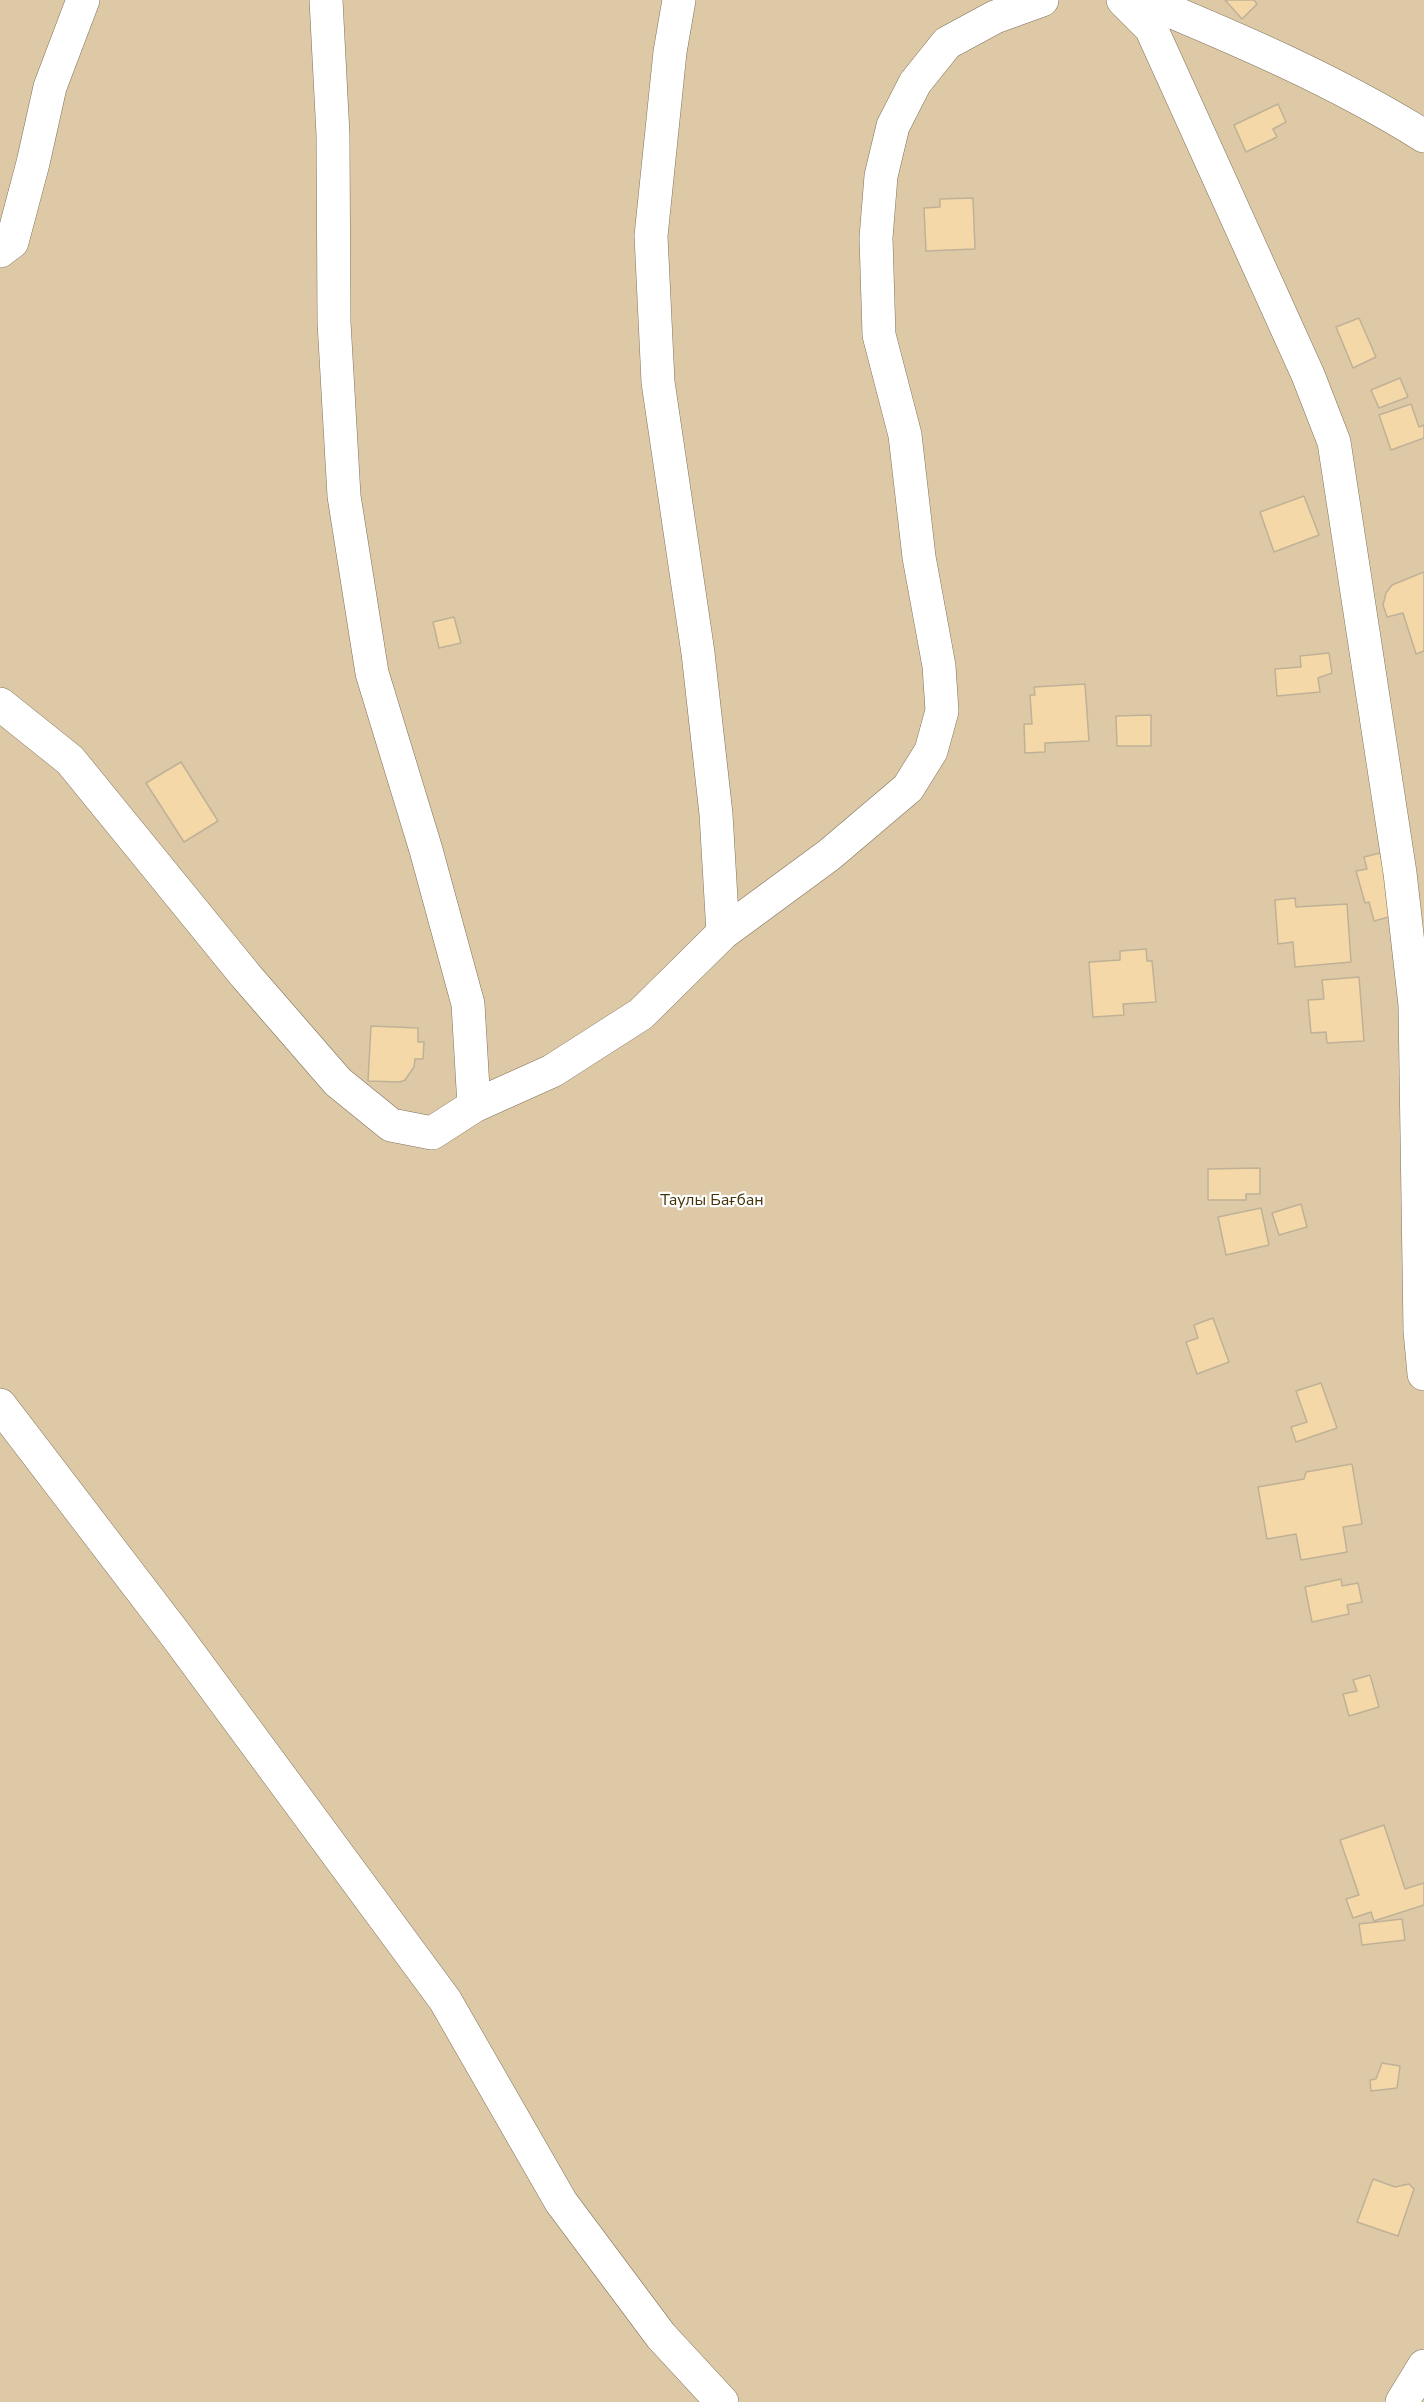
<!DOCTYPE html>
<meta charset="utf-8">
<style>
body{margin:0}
canvas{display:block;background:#fef5e5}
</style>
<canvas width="1424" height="2402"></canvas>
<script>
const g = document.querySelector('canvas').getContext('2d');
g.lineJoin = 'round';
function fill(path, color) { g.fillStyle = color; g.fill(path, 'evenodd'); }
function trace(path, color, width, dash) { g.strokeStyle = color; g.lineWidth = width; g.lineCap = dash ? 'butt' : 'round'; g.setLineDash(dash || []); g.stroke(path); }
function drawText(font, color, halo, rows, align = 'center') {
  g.font = font + ' "Nunito Sans",sans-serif'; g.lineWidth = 4.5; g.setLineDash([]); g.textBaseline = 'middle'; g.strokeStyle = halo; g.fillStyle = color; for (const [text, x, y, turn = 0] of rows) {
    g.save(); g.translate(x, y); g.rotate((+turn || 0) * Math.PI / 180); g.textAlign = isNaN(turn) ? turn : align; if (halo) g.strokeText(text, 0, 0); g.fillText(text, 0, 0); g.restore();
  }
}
fill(new Path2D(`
 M 0,0 L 1424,0 L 1424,2402 L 0,2402 Z`), '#ddc9a6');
const building = new Path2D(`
 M 1225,0 L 1254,0 L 1257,4 L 1242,19 Z
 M 1278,104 L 1286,122 L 1273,129 L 1277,137 L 1246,152 L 1234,125 Z
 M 973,198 L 975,249 L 926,251 L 924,208 L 940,207 L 940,199 Z
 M 1359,318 L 1376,357 L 1353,368 L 1336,327 Z
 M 1400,378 L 1408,397 L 1379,408 L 1371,390 Z
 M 1411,404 L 1419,427 L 1424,425 L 1424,438 L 1391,450 L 1379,415 Z
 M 1304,496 L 1319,535 L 1274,552 L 1260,512 Z
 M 1424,572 L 1424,651 L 1416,654 L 1403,613 L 1387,617 L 1383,605 L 1386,593 L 1392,585 Z
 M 454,617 L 461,643 L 439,648 L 433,622 Z
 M 1329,653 L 1332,673 L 1318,678 L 1320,692 L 1277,696 L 1275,669 L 1301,667 L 1300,656 Z
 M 1085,684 L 1089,741 L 1045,743 L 1045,752 L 1025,753 L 1024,724 L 1032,724 L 1030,695 L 1035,695 L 1034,687 Z
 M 1151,715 L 1151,746 L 1117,746 L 1116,716 Z
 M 181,762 L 218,821 L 184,842 L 146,783 Z
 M 1380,853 L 1396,915 L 1374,921 L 1369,902 L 1365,903 L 1356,871 L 1367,869 L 1364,857 Z
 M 1295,898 L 1296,907 L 1347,904 L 1351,962 L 1295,967 L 1293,942 L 1278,944 L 1275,900 Z
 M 1146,949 L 1147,961 L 1152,961 L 1156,1002 L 1123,1004 L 1124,1015 L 1093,1017 L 1089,962 L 1120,960 L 1120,951 Z
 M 1359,977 L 1364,1041 L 1327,1043 L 1326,1032 L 1311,1033 L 1308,1000 L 1324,999 L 1322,980 Z
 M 371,1026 L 418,1028 L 418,1042 L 424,1042 L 423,1059 L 415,1059 L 414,1067 L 405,1080 L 400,1082 L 368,1081 Z
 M 1260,1168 L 1260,1194 L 1246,1194 L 1246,1200 L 1208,1200 L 1208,1169 Z
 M 1301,1204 L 1307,1227 L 1279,1235 L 1272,1213 Z
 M 1261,1208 L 1269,1245 L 1226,1255 L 1218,1217 Z
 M 1213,1318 L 1229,1362 L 1197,1374 L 1186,1342 L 1198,1338 L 1194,1325 Z
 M 1321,1383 L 1337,1428 L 1296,1442 L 1291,1427 L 1307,1422 L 1296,1391 Z
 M 1352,1464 L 1362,1524 L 1343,1527 L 1347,1552 L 1301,1560 L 1296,1534 L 1267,1539 L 1258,1487 L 1304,1479 L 1306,1472 Z
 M 1341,1579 L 1342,1586 L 1358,1583 L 1362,1602 L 1347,1605 L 1349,1614 L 1312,1622 L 1305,1587 Z
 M 1370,1675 L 1379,1707 L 1349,1716 L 1343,1694 L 1357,1691 L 1353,1680 Z
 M 1384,1825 L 1405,1889 L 1424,1883 L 1424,1905 L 1374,1921 L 1371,1912 L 1353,1918 L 1346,1899 L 1359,1895 L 1340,1840 Z
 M 1402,1919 L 1405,1940 L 1362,1945 L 1359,1924 Z
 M 1382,2063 L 1400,2066 L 1397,2088 L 1371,2091 L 1370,2080 L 1376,2079 Z
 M 1373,2179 L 1395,2187 L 1409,2184 L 1414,2189 L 1398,2236 L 1357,2222 Z`);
fill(building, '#f4d8a7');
trace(building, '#bfb198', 1.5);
const minor = new Path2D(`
 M 326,0 L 333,135 L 334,322 L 344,496 L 372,673 L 426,850 L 468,1004 L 474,1106
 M 679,0 L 670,52 L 651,236 L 658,382 L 698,653 L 716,814 L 723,933
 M 1123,0 L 1151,28 L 1308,375 L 1334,442 L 1400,873 L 1415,1005 L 1420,1331 L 1424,1374
 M 1144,0 C 1240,40 1336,81 1424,136
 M 0,251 L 12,242 L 33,163 L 50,87 L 83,0
 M 0,704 L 70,760 L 246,976 L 338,1082 L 391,1125 L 432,1133 L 474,1106 L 552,1071 L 641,1014 L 723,933 L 829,855 L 908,788 L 931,751 L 942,711 L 939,666 L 919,557 L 905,435 L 879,335 L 876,238 L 881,176 L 893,126 L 915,83 L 947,43 L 995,17 L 1042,0
 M 0,1405 L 178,1638 L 445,2000 L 561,2202 L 661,2336 L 722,2402
 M 1402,2402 L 1424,2366`);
trace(minor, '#80725b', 34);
trace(minor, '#fff', 33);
drawText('16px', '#453209', '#fff', [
 ["Таулы Бағбан",712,1201]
]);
</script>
